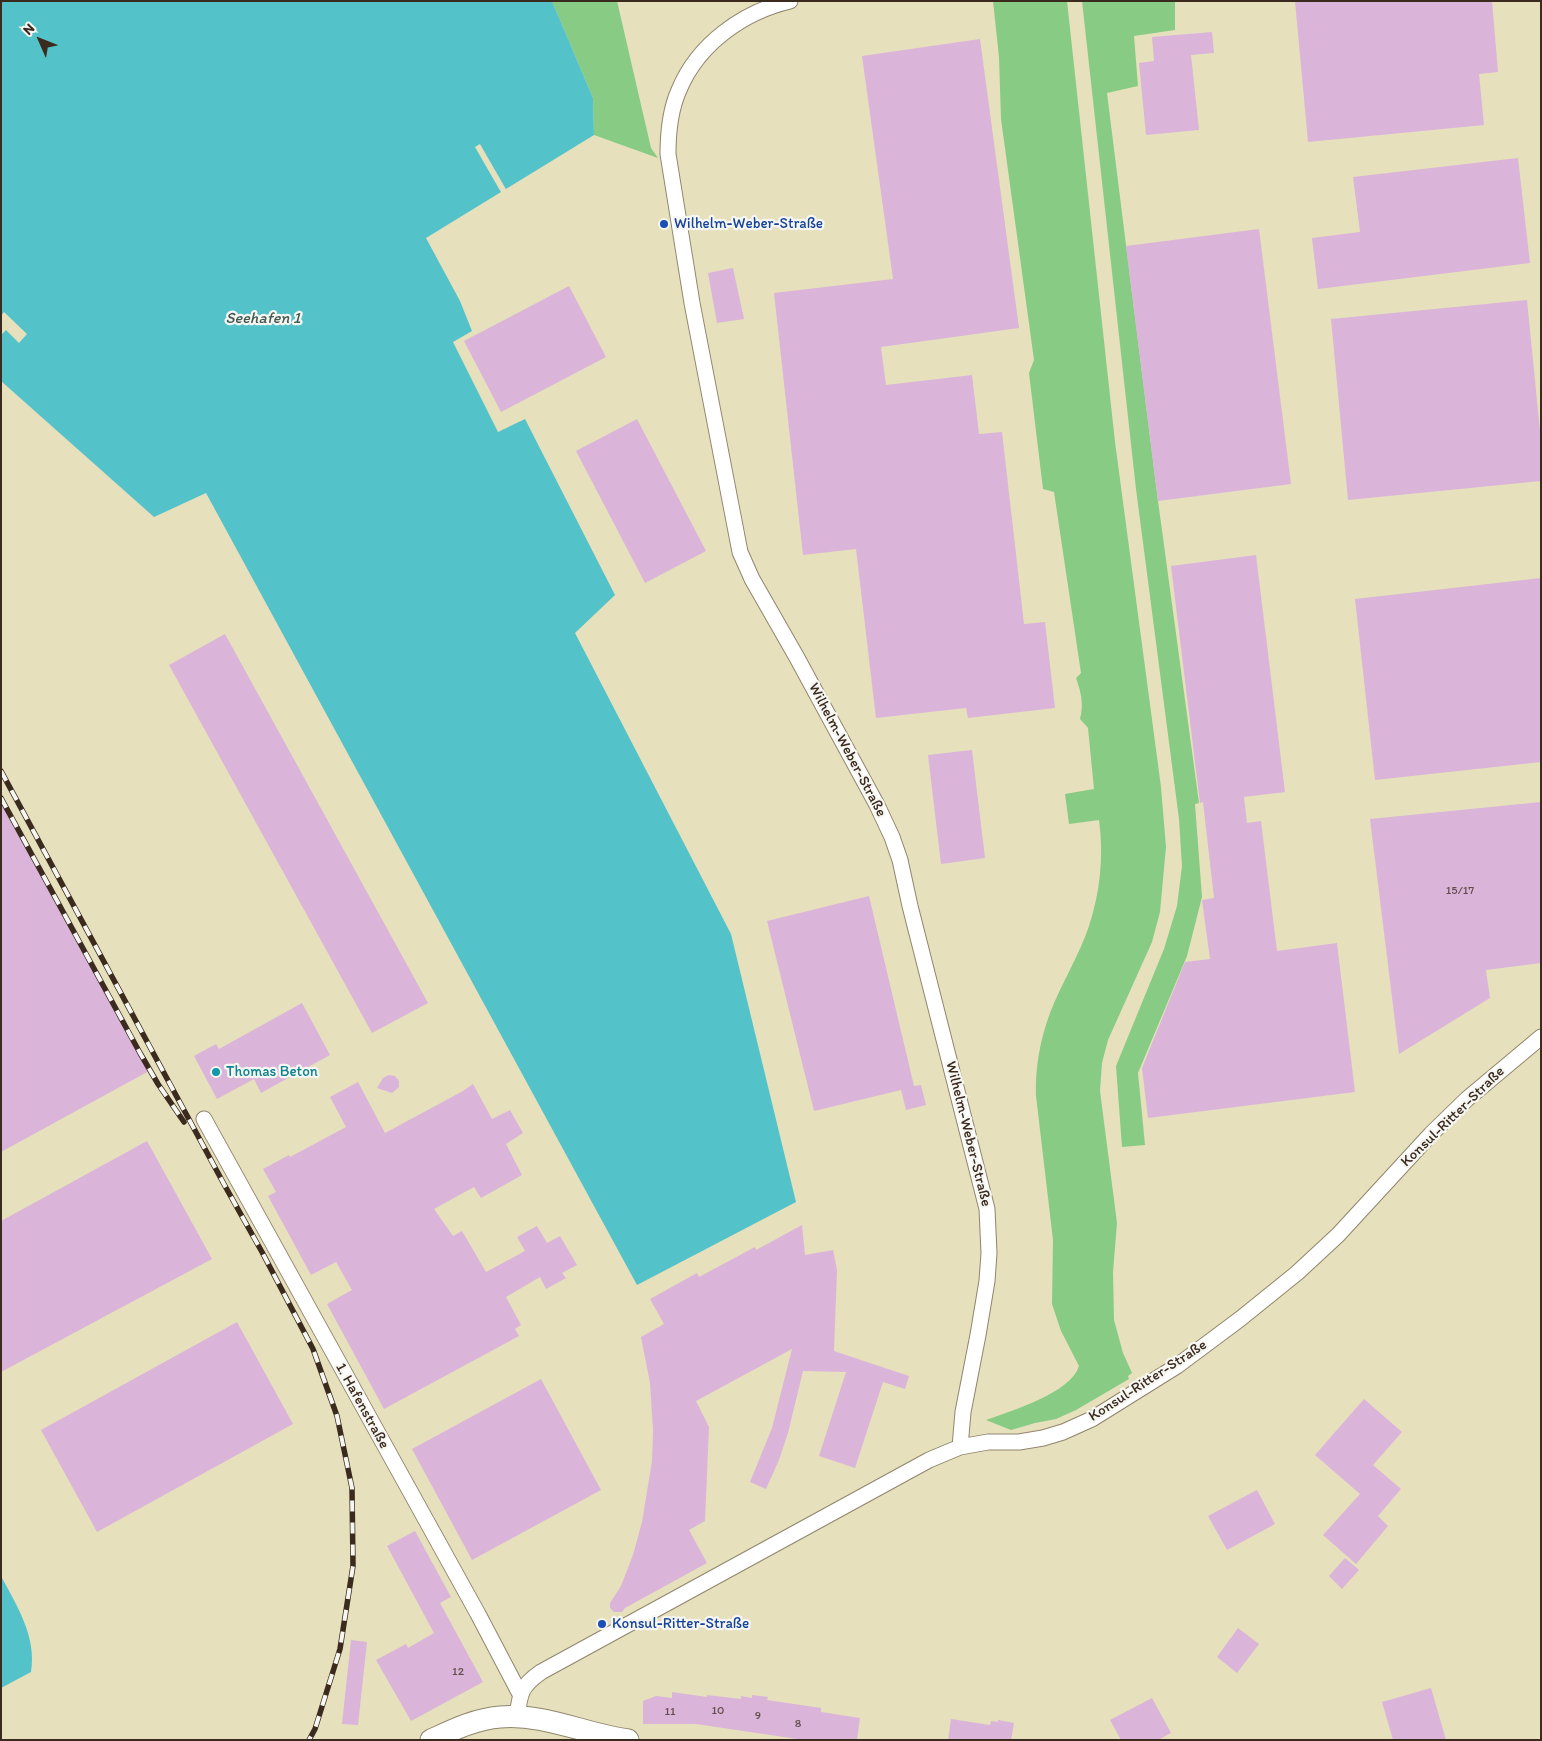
<!DOCTYPE html>
<meta charset="utf-8">
<style>
body{margin:0}
#map{position:relative;width:1542px;height:1741px;overflow:hidden;background:#e6e0bc;font-family:Itim,sans-serif}
canvas{display:block}
.frame{position:absolute;inset:0;border:2px solid #3b2a1e;pointer-events:none}
.north{position:absolute;left:15px;top:15px;width:50px;height:50px;-webkit-text-stroke:4px #f6f6f2;paint-order:stroke;rotate:314deg;font-size:14px;font-weight:700;line-height:20px;text-align:center;color:#3b2a1e}
.north::after{content:'';display:block;margin:auto;width:18px;height:22px;background:#3b2a1e;clip-path:polygon(50% 0,100% 100%,50% 72%,0 100%)}
</style>
<div id="map">
<canvas width="1542" height="1741"></canvas>
<div class="frame"></div>
<div class="north">N</div>
</div>
<script>
const g = document.querySelector('canvas').getContext('2d');
g.lineJoin = 'round';
function fill(path, color) { g.fillStyle = color; g.fill(path, 'evenodd'); }
function trace(path, color, width, dash) { g.strokeStyle = color; g.lineWidth = width; g.lineCap = dash ? 'butt' : 'round'; g.setLineDash(dash || []); g.stroke(path); }
function drawText(font, color, halo, rows, align = 'center') {
  g.font = font + ' Itim,sans-serif'; g.lineWidth = 4.5; g.setLineDash([]); g.textBaseline = 'middle'; g.strokeStyle = halo; g.fillStyle = color; for (const [text, x, y, turn = 0] of rows) {
    g.save(); g.translate(x, y); g.rotate((+turn || 0) * Math.PI / 180); g.textAlign = isNaN(turn) ? turn : align; if (halo) g.strokeText(text, 0, 0); g.fillText(text, 0, 0); g.restore();
  }
}
fill(new Path2D(`
 M 552,1 L 617,1 L 651,148 L 658,158 L 594,135 L 593,98 Z
 M 993,1 L 1067,1 L 1115,442 L 1161,787 L 1166,847 L 1160,912 L 1152,942 L 1108,1040 L 1102,1063 L 1100,1091 L 1117,1223 L 1113,1272 L 1114,1320 L 1123,1353 L 1132,1373 L 1128,1376 L 1129,1379 L 1076,1410 L 1056,1419 L 1035,1423 L 1011,1430 L 986,1420 C 1011,1411 1071,1393 1079,1366 L 1061,1331 L 1052,1304 L 1053,1240 L 1036,1096 C 1035,1068 1040,1040 1050,1013 C 1061,984 1079,956 1089,926 C 1100,893 1104,856 1099,820 L 1069,824 L 1065,794 L 1094,789 L 1088,728 L 1080,719 C 1084,704 1081,692 1076,678 L 1081,673 L 1054,492 L 1043,489 L 1029,373 L 1034,360 L 1001,119 L 999,57 Z
 M 1082,1 L 1175,1 L 1175,30 L 1134,36 L 1138,86 L 1107,93 L 1158,501 L 1199,803 L 1195,804 L 1202,897 L 1187,956 L 1138,1073 L 1145,1145 L 1122,1147 L 1116,1066 L 1164,949 L 1177,906 L 1182,866 L 1179,819 L 1136,489 Z`), '#88cb85');
fill(new Path2D(`
 M 1,1 L 552,1 L 593,98 L 594,135 L 426,238 L 460,301 L 472,331 L 453,342 L 498,432 L 525,419 L 615,595 L 575,633 L 731,934 L 796,1202 L 637,1285 L 206,493 L 154,517 L 1,381 Z
 M 1,1576 C 17,1606 37,1637 31,1672 L 1,1688 Z`), '#54c2c9');
fill(new Path2D(`
 M 480,144 L 507,191 L 502,194 L 475,147 Z
 M 4,312 L 27,334 L 19,343 L 6,330 L 1,335 L 1,316 Z`), '#e6e0bc');
fill(new Path2D(`
 M 1295,1 L 1492,1 L 1498,72 L 1479,74 L 1484,125 L 1308,142 Z
 M 1212,32 L 1214,53 L 1191,55 L 1199,130 L 1146,135 L 1139,63 L 1154,61 L 1152,37 Z
 M 980,39 L 1019,328 L 881,347 L 886,385 L 972,375 L 979,434 L 1002,432 L 1024,624 L 1045,622 L 1055,708 L 968,718 L 966,708 L 876,718 L 856,549 L 803,555 L 774,293 L 893,279 L 862,56 Z
 M 1518,158 L 1530,263 L 1318,289 L 1312,238 L 1360,232 L 1353,177 Z
 M 1259,229 L 1291,484 L 1158,501 L 1126,246 Z
 M 733,268 L 744,319 L 717,323 L 708,273 Z
 M 569,286 L 606,357 L 501,412 L 464,341 Z
 M 1527,300 L 1541,441 L 1541,481 L 1348,500 L 1331,319 Z
 M 637,419 L 706,551 L 645,583 L 576,451 Z
 M 1256,555 L 1285,792 L 1244,797 L 1247,823 L 1261,821 L 1277,951 L 1337,943 L 1355,1092 L 1148,1118 L 1142,1068 L 1185,962 L 1210,959 L 1202,900 L 1214,898 L 1203,802 L 1200,803 L 1171,566 Z
 M 1541,578 L 1541,762 L 1375,780 L 1355,599 Z
 M 225,634 L 428,1003 L 372,1033 L 169,665 Z
 M 972,750 L 985,858 L 941,864 L 928,755 Z
 M 1,800 L 149,1071 L 1,1152 Z
 M 1541,802 L 1541,963 L 1486,970 L 1490,998 L 1399,1054 L 1370,819 Z
 M 869,896 L 914,1086 L 921,1085 L 926,1105 L 906,1110 L 901,1090 L 814,1111 L 767,921 Z
 M 302,1003 L 330,1055 L 261,1093 L 254,1079 L 217,1099 L 194,1056 L 216,1044 L 219,1049 Z
 M 389,1075 L 395,1076 L 399,1081 L 399,1087 L 392,1093 L 377,1088 L 383,1078 Z
 M 358,1082 L 385,1133 L 463,1091 L 473,1084 L 492,1119 L 510,1110 L 523,1133 L 506,1144 L 522,1175 L 481,1198 L 474,1187 L 434,1209 L 453,1236 L 462,1231 L 486,1272 L 525,1251 L 517,1237 L 537,1226 L 547,1243 L 560,1236 L 577,1265 L 562,1273 L 566,1278 L 546,1289 L 540,1277 L 506,1297 L 521,1325 L 515,1329 L 519,1336 L 384,1409 L 327,1304 L 352,1290 L 336,1262 L 311,1275 L 268,1196 L 276,1192 L 263,1169 L 289,1155 L 290,1157 L 346,1127 L 330,1097 Z
 M 147,1141 L 212,1259 L 1,1372 L 1,1221 Z
 M 802,1225 L 805,1255 L 833,1250 L 837,1270 L 834,1351 L 909,1376 L 905,1389 L 883,1382 L 855,1468 L 819,1456 L 846,1372 L 803,1371 L 788,1433 L 779,1460 L 766,1489 L 750,1482 L 772,1428 L 792,1349 L 696,1401 L 709,1427 L 705,1521 L 689,1530 L 707,1563 L 625,1608 L 622,1612 L 614,1612 L 610,1608 L 610,1603 L 621,1586 L 633,1555 L 642,1522 L 652,1461 L 653,1430 L 650,1383 L 641,1337 L 664,1324 L 650,1299 L 697,1273 L 699,1277 L 755,1247 L 756,1250 Z
 M 237,1322 L 293,1424 L 97,1532 L 41,1430 Z
 M 541,1379 L 601,1490 L 472,1560 L 412,1449 Z
 M 1364,1399 L 1402,1432 L 1373,1465 L 1401,1489 L 1378,1516 L 1388,1526 L 1356,1564 L 1323,1535 L 1360,1494 L 1315,1455 Z
 M 1257,1490 L 1275,1524 L 1227,1550 L 1208,1516 Z
 M 415,1531 L 451,1597 L 440,1603 L 483,1682 L 411,1721 L 376,1660 L 406,1644 L 408,1648 L 434,1633 L 387,1546 Z
 M 1345,1558 L 1359,1570 L 1342,1589 L 1329,1576 Z
 M 1238,1628 L 1259,1644 L 1237,1673 L 1217,1657 Z
 M 351,1640 L 367,1642 L 358,1725 L 342,1724 Z
 M 1431,1688 L 1446,1740 L 1393,1740 L 1382,1702 Z
 M 672,1692 L 707,1697 L 707,1695 L 741,1699 L 741,1696 L 752,1698 L 752,1695 L 768,1697 L 767,1700 L 821,1708 L 821,1712 L 860,1718 L 857,1740 L 804,1740 L 696,1724 L 643,1724 L 643,1701 L 656,1696 L 672,1698 Z
 M 1152,1698 L 1171,1733 L 1158,1740 L 1121,1740 L 1110,1720 Z
 M 951,1719 L 990,1725 L 991,1721 L 998,1722 L 998,1720 L 1014,1723 L 1011,1740 L 948,1740 Z`), '#dab5d9');
const minor = new Path2D(`
 M 790,1 C 743,12 698,44 679,90 C 670,110 668,132 668,154 L 692,303 L 740,552 L 752,579 L 796,656 L 877,805 L 892,837 L 900,860 L 910,906 L 987,1209 L 989,1253 L 987,1281 L 978,1335 L 963,1412 L 960,1447
 M 204,1119 L 478,1614 L 520,1694
 M 517,1716 C 520,1693 521,1686 541,1672 L 929,1460 L 960,1447 L 988,1442 L 1019,1442 L 1043,1438 L 1063,1432 L 1092,1419 L 1177,1366 L 1240,1319 L 1297,1273 L 1338,1235 L 1431,1134 L 1467,1099 L 1541,1037`);
const secondary = new Path2D(`
 M 431,1740 C 453,1730 475,1719 500,1717 C 543,1713 585,1734 628,1740`);
trace(minor, '#90856d', 17);
trace(secondary, '#90856d', 23);
trace(minor, '#fff', 15);
trace(secondary, '#fff', 21);
const rail = new Path2D(`
 M 1,771 L 225,1186 L 262,1252 L 313,1349 L 337,1416 L 352,1488 L 353,1566 L 340,1649 L 315,1729 L 309,1740
 M 1,798 L 140,1053 L 158,1084 L 184,1122`);
trace(rail, '#3b2a1e', 5.5);
trace(rail, '#f6f6f2', 4, [11]);
for (const [x, y, r, color] of [
 [664,224,5,"#1a4fb4"],
 [216,1072,5,"#0f9aa8"],
 [602,1624,5,"#1a4fb4"]
]) { const dot = new Path2D(); dot.arc(x, y, r, 0, 2 * Math.PI); g.fillStyle = color; g.fill(dot); trace(dot, '#f6f6f2', 2); }
drawText('12px', '#634d4d', null, [
 ["15/17",1460,891],
 ["12",458,1672],
 ["10",718,1711],
 ["11",670,1712],
 ["9",758,1716],
 ["8",798,1724]
]);
drawText('15px', '#164399', '#f6f6f2', [
 ["Wilhelm-Weber-Straße",674,224],
 ["Konsul-Ritter-Straße",612,1624]
], 'left');
drawText('15px', '#3b2a1e', '#f6f6f2', [
 ["Wilhelm-Weber-Straße",847,750,62],
 ["Konsul-Ritter-Straße",1453,1117,-44],
 ["Wilhelm-Weber-Straße",968,1134,76],
 ["Konsul-Ritter-Straße",1148,1381,-33],
 ["1. Hafenstraße",362,1406,61]
]);
drawText('15px', '#0d838f', '#f6f6f2', [
 ["Thomas Beton",226,1072]
], 'left');
drawText('italic 16px', '#425851', '#f6f6f2', [
 ["Seehafen 1",263,319]
]);
</script>
